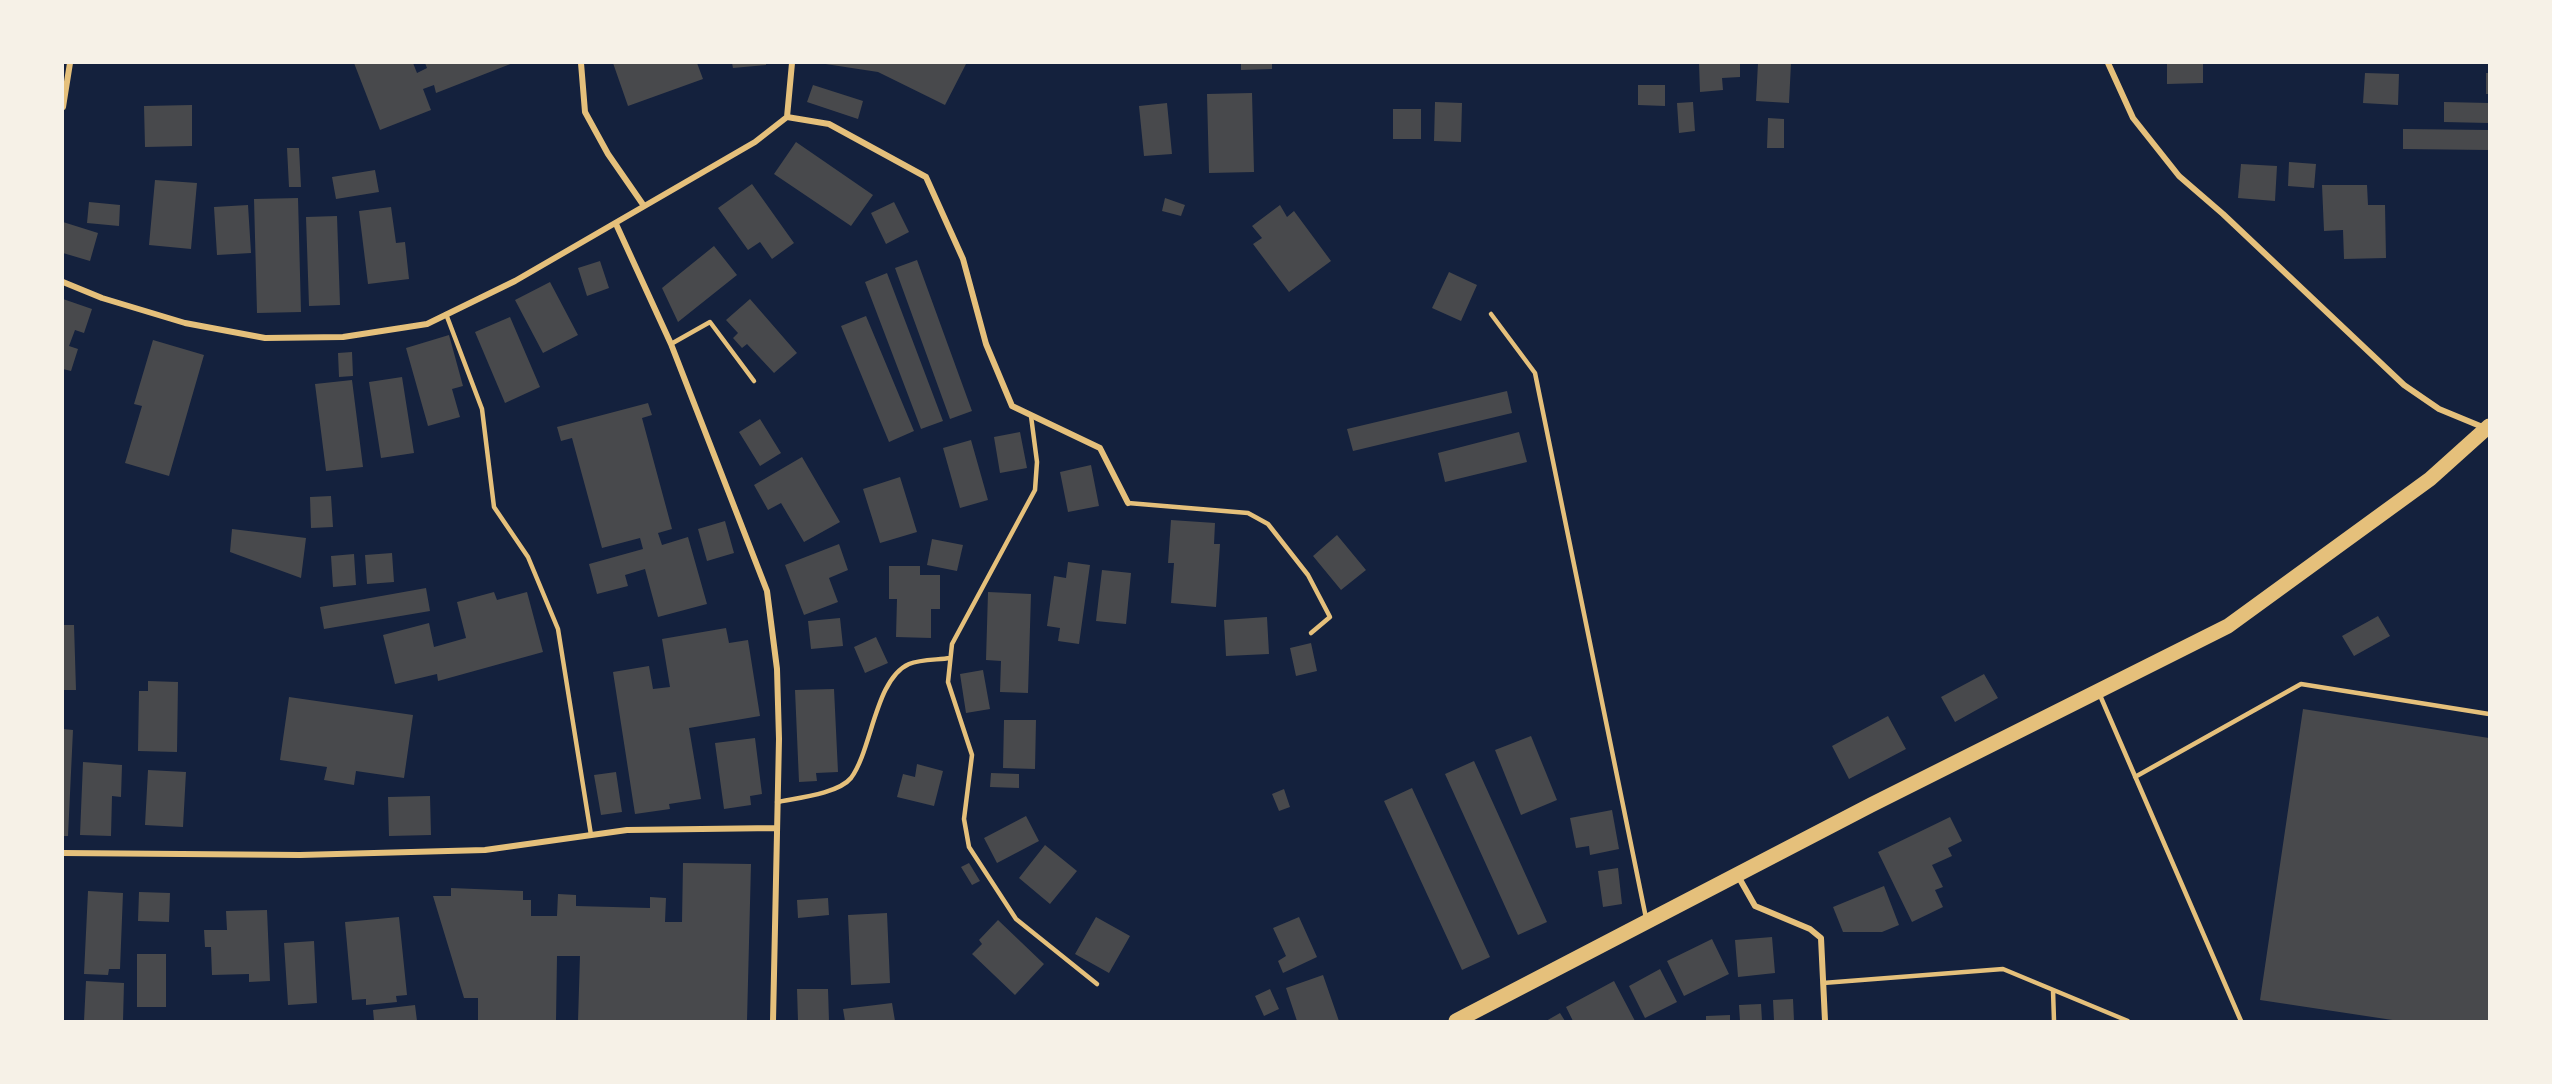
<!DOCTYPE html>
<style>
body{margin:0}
#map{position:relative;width:2552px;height:1084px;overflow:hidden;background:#14213d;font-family:Mulish,sans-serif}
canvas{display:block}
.frame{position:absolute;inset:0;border:64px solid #f6f1e7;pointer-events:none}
</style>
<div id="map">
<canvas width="2552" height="1084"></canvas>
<div class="frame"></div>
</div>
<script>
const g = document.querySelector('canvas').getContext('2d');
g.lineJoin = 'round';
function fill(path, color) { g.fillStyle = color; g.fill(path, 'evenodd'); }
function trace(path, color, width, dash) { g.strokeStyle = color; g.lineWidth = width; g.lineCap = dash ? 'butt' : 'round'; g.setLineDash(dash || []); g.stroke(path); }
fill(new Path2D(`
 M 354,63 L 413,63 L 417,73 L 427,68 L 425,63 L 513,63 L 436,93 L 434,85 L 423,89 L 431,110 L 380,130 Z
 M 613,63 L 697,63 L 703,79 L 628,106 Z
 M 732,63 L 766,63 L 766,65 L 733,68 Z
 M 819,63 L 963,63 L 966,64 L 945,105 L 878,72 Z
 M 1241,63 L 1272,63 L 1272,69 L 1241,70 Z
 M 1699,63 L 1740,63 L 1740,77 L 1722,78 L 1723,90 L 1700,92 Z
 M 1758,63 L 1791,63 L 1789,103 L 1756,101 Z
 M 2167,63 L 2203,63 L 2203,83 L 2167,84 Z
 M 2365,73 L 2399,74 L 2398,105 L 2363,103 Z
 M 2486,73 L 2489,73 L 2489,94 L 2486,94 Z
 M 813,85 L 863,101 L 858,119 L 807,102 Z
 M 1638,85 L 1665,85 L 1665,106 L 1638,105 Z
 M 1252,93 L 1254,172 L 1209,173 L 1207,94 Z
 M 1435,102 L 1462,103 L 1461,142 L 1434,141 Z
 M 1693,102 L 1695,131 L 1679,133 L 1677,103 Z
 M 2444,102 L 2489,103 L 2489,123 L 2444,122 Z
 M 1167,103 L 1172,154 L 1144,156 L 1139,106 Z
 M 192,105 L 192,146 L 145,147 L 144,106 Z
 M 1393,109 L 1421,109 L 1421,139 L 1393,139 Z
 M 1768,118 L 1784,119 L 1784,148 L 1767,148 Z
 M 2403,129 L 2489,130 L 2489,150 L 2403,149 Z
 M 796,142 L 873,195 L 851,226 L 774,174 Z
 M 287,148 L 299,148 L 301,187 L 289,187 Z
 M 2289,162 L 2316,164 L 2314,188 L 2288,186 Z
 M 2241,164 L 2277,166 L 2275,201 L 2238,198 Z
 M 375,170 L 379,192 L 336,199 L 332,177 Z
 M 155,180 L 197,183 L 191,249 L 149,245 Z
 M 752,184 L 794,243 L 772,259 L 760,242 L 748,250 L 718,208 Z
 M 2322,185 L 2367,185 L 2368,205 L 2385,205 L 2386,258 L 2344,259 L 2343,230 L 2324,231 Z
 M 298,198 L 301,312 L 257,313 L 254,199 Z
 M 1165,198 L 1185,205 L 1181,216 L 1162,211 Z
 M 89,202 L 120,205 L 119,226 L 87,223 Z
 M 894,202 L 909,232 L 886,244 L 871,213 Z
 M 248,205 L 251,253 L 217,255 L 214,207 Z
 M 1280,205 L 1287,217 L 1294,211 L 1331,261 L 1289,292 L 1253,244 L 1262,238 L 1252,226 Z
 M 391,207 L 396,243 L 405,242 L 409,279 L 368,284 L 359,211 Z
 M 337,216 L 340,305 L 309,306 L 306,217 Z
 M 63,222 L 98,233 L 90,261 L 63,253 Z
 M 714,246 L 737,275 L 678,322 L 662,288 Z
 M 917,260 L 972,411 L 950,419 L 895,268 Z
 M 600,261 L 609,288 L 587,296 L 578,268 Z
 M 1449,272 L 1477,285 L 1461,321 L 1432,308 Z
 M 887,273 L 943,421 L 921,429 L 865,282 Z
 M 550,282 L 578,335 L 543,353 L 515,300 Z
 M 63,299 L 92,309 L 84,333 L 75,330 L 69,346 L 78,349 L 71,371 L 63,369 Z
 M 750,299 L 797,353 L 774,373 L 747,344 L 742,348 L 733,338 L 738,333 L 726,320 Z
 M 866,316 L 914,431 L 889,442 L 841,326 Z
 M 510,317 L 540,387 L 505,403 L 475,332 Z
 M 449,335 L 463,386 L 452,389 L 460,417 L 428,426 L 406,348 Z
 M 153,340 L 204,355 L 169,476 L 125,463 L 142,406 L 134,404 Z
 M 352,352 L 353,376 L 339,377 L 338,353 Z
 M 402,377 L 414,453 L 381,458 L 369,382 Z
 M 352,380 L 363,467 L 326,471 L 315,384 Z
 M 1507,391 L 1512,413 L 1353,451 L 1347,429 Z
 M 648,403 L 652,415 L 642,418 L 672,529 L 658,533 L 662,545 L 688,537 L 707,604 L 658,617 L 645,569 L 625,575 L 628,586 L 597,594 L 589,564 L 643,549 L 640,538 L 602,548 L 572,438 L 561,441 L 557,427 Z
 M 760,419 L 781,453 L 760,466 L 739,432 Z
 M 1020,432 L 1027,468 L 1000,473 L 994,437 Z
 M 1519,432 L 1527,462 L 1445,482 L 1438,453 Z
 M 971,440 L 988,500 L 960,508 L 943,448 Z
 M 802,457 L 840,522 L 804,542 L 781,503 L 768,510 L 754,485 Z
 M 1091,465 L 1099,506 L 1068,512 L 1060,472 Z
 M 900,477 L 917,532 L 880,543 L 863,489 Z
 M 331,496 L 333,527 L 311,528 L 310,497 Z
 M 1171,520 L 1215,523 L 1214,544 L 1220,544 L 1216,607 L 1171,603 L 1174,563 L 1168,563 Z
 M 725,521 L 734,553 L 707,561 L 698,529 Z
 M 232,529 L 306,538 L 301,578 L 230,552 Z
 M 1337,535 L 1366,570 L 1341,590 L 1313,556 Z
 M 932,539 L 963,545 L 957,571 L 927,565 Z
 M 839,544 L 848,570 L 829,578 L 838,602 L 804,615 L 785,565 Z
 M 392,553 L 394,582 L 367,584 L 365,555 Z
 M 354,554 L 356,585 L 333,587 L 331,556 Z
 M 1068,562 L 1090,565 L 1079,644 L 1058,641 L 1060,628 L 1047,626 L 1054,576 L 1066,578 Z
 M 889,566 L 920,566 L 920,575 L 940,575 L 940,609 L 931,609 L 931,638 L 896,637 L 897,599 L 889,599 Z
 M 1102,570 L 1131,573 L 1126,624 L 1096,621 Z
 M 426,588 L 430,611 L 324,629 L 320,607 Z
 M 494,592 L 497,600 L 527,592 L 543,652 L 438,681 L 437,674 L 395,684 L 383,635 L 429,623 L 434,647 L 466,638 L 457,602 Z
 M 988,592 L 1031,594 L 1028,693 L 1000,692 L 1001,661 L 986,660 Z
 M 2378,616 L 2390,636 L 2354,656 L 2342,636 Z
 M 1267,617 L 1269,654 L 1226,656 L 1224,620 Z
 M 840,618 L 843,646 L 811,649 L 808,621 Z
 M 63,625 L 74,625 L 76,690 L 63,690 Z
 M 726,628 L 729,643 L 748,640 L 760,716 L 689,728 L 701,799 L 669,804 L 670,809 L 635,814 L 613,672 L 649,666 L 653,689 L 670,687 L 662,639 Z
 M 876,637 L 888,663 L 865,673 L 854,647 Z
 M 1311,643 L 1317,671 L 1296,676 L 1290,648 Z
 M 983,670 L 990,709 L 966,713 L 960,674 Z
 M 1984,674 L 1998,698 L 1955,722 L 1941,697 Z
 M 148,681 L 178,682 L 177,752 L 138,751 L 139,691 L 148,691 Z
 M 834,689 L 838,772 L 816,773 L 817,781 L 799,782 L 795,690 Z
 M 289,697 L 413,715 L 404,778 L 356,771 L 354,785 L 324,780 L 327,767 L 280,760 Z
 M 2303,709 L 2489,738 L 2489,1021 L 2399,1021 L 2260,1000 Z
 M 1888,716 L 1906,749 L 1849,779 L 1832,746 Z
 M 1004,720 L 1036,720 L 1035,769 L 1003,768 Z
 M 63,729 L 73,730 L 68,836 L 63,836 Z
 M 1531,736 L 1557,800 L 1521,815 L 1495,750 Z
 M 755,738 L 762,794 L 750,796 L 751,805 L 724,809 L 715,743 Z
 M 1474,761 L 1547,922 L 1518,935 L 1445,774 Z
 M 83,762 L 122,765 L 121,797 L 112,796 L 111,836 L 80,835 Z
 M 917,764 L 943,771 L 934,806 L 897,797 L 903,774 L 915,777 Z
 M 148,770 L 186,772 L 183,827 L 145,825 Z
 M 616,772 L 622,812 L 601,815 L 594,775 Z
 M 991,773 L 1019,774 L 1019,788 L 990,787 Z
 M 1412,788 L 1490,957 L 1462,970 L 1384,801 Z
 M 1284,789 L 1290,807 L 1279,811 L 1272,794 Z
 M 430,796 L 431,835 L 389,836 L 388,797 Z
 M 1612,810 L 1619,849 L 1590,855 L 1589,846 L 1576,848 L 1570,818 Z
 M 1026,816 L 1039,841 L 997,863 L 984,838 Z
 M 1950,817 L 1962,841 L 1948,848 L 1952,856 L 1932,865 L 1943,887 L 1935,890 L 1943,907 L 1912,922 L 1878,852 Z
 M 1045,845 L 1077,871 L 1050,904 L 1019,878 Z
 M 683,863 L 751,864 L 747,1021 L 578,1021 L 580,956 L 557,956 L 556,1021 L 478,1021 L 478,998 L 464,998 L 433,896 L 451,896 L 451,888 L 523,891 L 523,900 L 531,900 L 531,916 L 557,916 L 558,894 L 576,895 L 576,906 L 650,908 L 650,897 L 666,898 L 665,922 L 682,922 Z
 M 969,863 L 980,881 L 972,885 L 961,867 Z
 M 1618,868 L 1622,904 L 1603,907 L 1598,871 Z
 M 1884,886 L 1899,925 L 1882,932 L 1843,932 L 1833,907 Z
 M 88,891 L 123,893 L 120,969 L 109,969 L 108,975 L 84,974 Z
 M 139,892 L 170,893 L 169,922 L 138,921 Z
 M 828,898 L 829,915 L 798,918 L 797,900 Z
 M 267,910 L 270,981 L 249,982 L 249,974 L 212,975 L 211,947 L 205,947 L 204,930 L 227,930 L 226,911 Z
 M 887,913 L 890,983 L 851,985 L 848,915 Z
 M 399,917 L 407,995 L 396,996 L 397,1002 L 366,1005 L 366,999 L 352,1000 L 345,922 Z
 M 1096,917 L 1130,936 L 1109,973 L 1075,954 Z
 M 1299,917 L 1317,957 L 1283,973 L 1278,961 L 1286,956 L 1273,928 Z
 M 998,920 L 1044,964 L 1015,995 L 972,954 L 982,944 L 979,940 Z
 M 1772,937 L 1775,973 L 1738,977 L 1735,940 Z
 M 1712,939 L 1729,974 L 1684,996 L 1667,961 Z
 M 314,941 L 317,1003 L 288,1005 L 284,943 Z
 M 137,954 L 166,954 L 166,1007 L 137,1007 Z
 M 1660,969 L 1677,1002 L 1645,1018 L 1629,986 Z
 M 1323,975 L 1339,1021 L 1297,1021 L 1286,988 Z
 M 86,981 L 124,983 L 123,1021 L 84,1021 Z
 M 1614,981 L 1635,1021 L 1573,1021 L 1566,1007 Z
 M 797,989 L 828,989 L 829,1021 L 798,1021 Z
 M 1270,989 L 1279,1009 L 1264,1016 L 1255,996 Z
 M 1793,999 L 1794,1021 L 1774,1021 L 1773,1000 Z
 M 892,1003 L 895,1021 L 845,1021 L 843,1009 Z
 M 1761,1004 L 1762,1021 L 1740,1021 L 1739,1005 Z
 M 415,1005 L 417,1021 L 374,1021 L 373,1010 Z
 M 1560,1013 L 1565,1021 L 1546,1021 Z
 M 1730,1015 L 1730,1021 L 1706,1021 L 1706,1016 Z`), '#48494c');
trace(new Path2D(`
 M 446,314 L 482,409 L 494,507 L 528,557 L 558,629 L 591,835
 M 1491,314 L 1535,373 L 1646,918
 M 671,344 L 710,322 L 754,381
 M 1031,416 L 1037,462 L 1035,490 L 952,644 L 948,682 L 972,755 L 964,819 L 969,847 L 1016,919 L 1097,984
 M 1128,503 L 1248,513 L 1268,524 L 1308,575 L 1330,617 L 1311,633
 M 2099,693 L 2241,1021
 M 2135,777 L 2301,684 L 2489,714
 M 777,802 C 796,798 838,794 851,778 C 872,750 875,679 909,664 C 921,659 938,660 950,658
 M 1823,983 L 2003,969 L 2128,1021
 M 2053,990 L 2054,1021`), '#e5c07b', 4.5);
trace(new Path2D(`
 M 581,63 L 585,112 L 608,154 L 644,206
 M 2108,63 L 2133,118 L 2179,176 L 2223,214 L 2404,385 L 2439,409 L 2485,428
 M 63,107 L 70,63
 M 787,117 L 829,124 L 926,177 L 963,259 L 986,344 L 1012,406 L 1100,448 L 1128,503
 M 616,224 L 671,344 L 767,591 L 777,669 L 779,739 L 773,1021
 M 63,282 L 102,298 L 185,323 L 265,338 L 343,337 L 427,324 L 515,281 L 755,142 L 787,117 L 792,63
 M 63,853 L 300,855 L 485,850 L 627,830 L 776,828
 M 1738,876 L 1755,906 L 1810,929 L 1821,938 L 1825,1021`), '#e5c07b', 6);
trace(new Path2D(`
 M 1456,1021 L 1871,805 L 2228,626 L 2430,479 L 2489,426`), '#e5c07b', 15);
</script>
